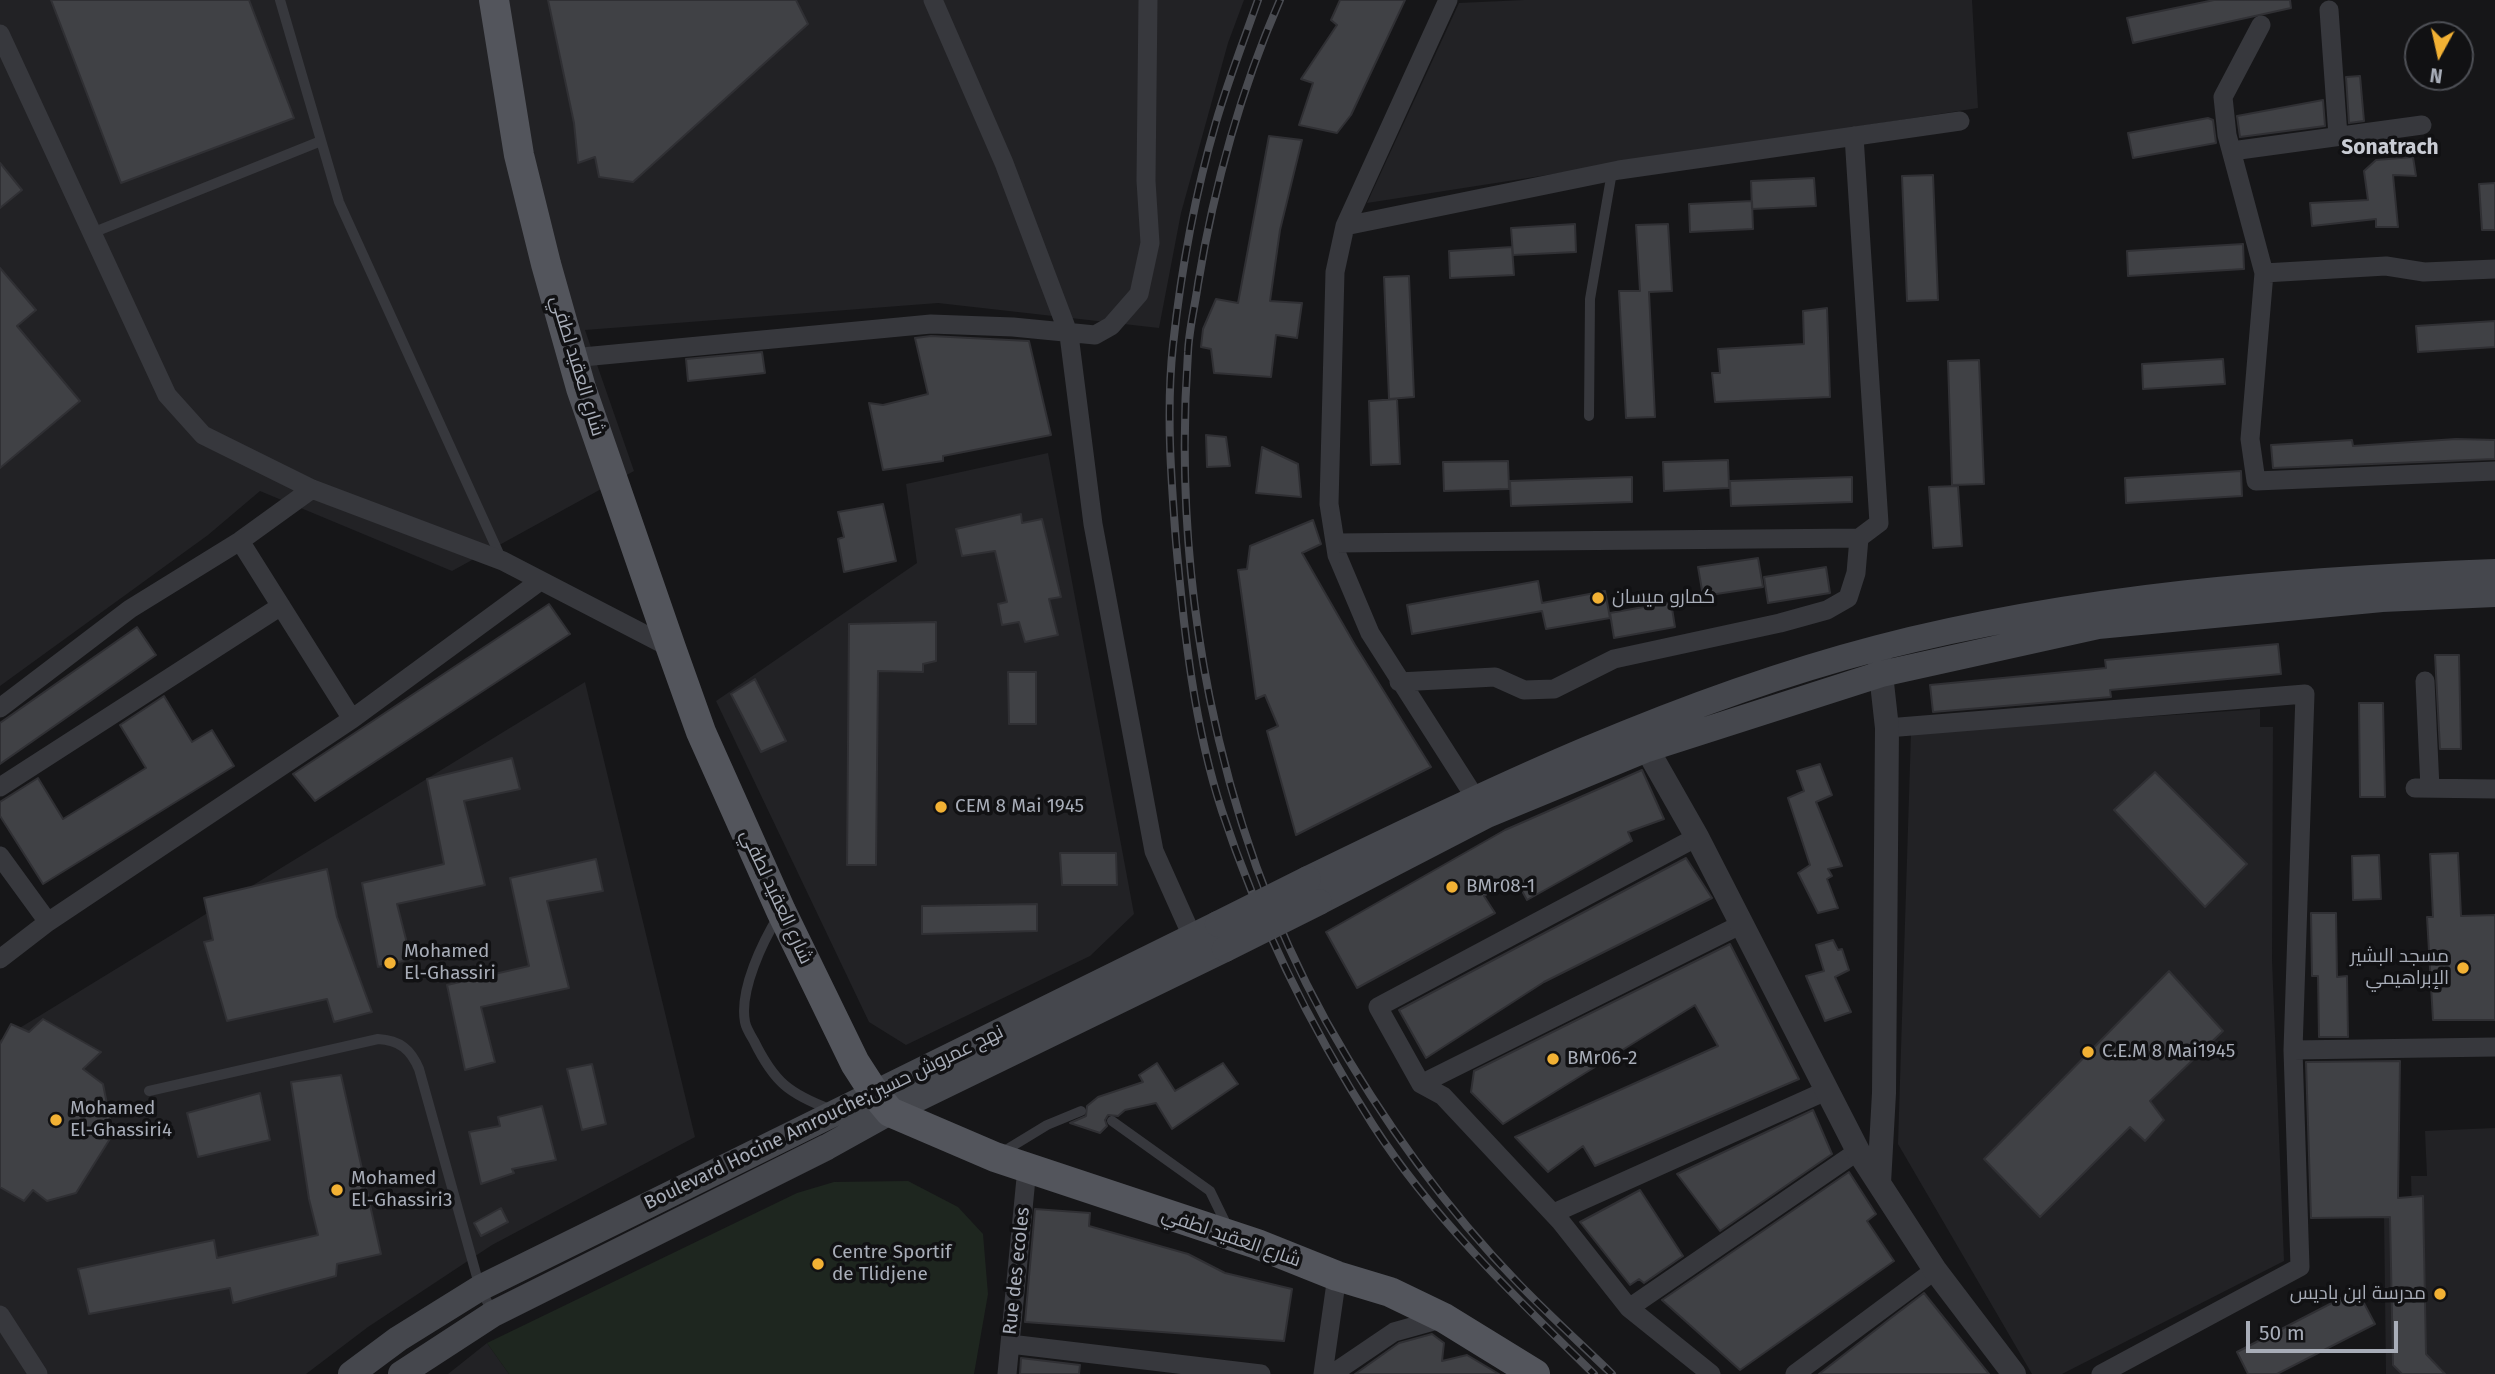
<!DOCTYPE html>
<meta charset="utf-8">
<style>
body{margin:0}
#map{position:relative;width:2495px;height:1374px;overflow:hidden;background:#161618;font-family:"Fira Sans",sans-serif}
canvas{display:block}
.north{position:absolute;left:2404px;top:21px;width:70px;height:70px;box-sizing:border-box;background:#111113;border:2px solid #4d4f55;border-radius:50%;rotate:188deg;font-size:19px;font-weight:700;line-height:28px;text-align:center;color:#a8adb8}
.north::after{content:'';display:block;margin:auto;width:24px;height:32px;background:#f2b134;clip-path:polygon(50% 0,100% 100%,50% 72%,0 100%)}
.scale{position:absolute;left:2246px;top:1321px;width:152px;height:32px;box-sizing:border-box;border:4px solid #a8adb8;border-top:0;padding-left:9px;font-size:21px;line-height:24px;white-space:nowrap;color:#a8adb8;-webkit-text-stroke:5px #111113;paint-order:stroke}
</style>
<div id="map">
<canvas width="2495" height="1374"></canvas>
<div class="north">N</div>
<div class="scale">50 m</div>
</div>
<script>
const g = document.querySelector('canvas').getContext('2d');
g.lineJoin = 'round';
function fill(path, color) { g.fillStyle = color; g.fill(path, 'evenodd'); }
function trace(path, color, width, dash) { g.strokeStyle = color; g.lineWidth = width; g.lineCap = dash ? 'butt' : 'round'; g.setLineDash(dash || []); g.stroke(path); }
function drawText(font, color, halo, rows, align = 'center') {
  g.font = font + ' "Fira Sans",Cairo,sans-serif'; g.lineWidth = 7; g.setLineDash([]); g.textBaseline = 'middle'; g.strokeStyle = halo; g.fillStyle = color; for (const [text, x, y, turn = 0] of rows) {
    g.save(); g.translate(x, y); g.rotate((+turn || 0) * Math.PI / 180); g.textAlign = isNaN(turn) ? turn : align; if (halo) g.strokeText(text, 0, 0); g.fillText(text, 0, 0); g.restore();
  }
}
fill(new Path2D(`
 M 0,0 L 1244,0 L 1228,43 L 1181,213 L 1159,328 L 938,303 L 585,330 L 634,471 L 452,571 L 260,491 L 208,535 L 0,686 Z
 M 1524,0 L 1972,0 L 1978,108 L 1367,203 L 1459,3 Z
 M 1048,453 L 1134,914 L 1090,956 L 906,1045 L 869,1022 L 716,701 L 917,563 L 906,484 Z
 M 585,682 L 695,1137 L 492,1245 L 368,1327 L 306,1374 L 0,1374 L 0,1040 Z
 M 2260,709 L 2260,727 L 2273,727 L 2272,960 L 2284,1261 L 2062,1374 L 2032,1374 L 1898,1144 L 1911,733 Z
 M 2495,1128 L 2495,1374 L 2386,1374 L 2384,1214 L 2412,1215 L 2411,1176 L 2427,1176 L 2425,1131 Z
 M 487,1343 L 509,1374 L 448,1374 Z`), '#222225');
fill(new Path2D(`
 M 908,1181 L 958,1207 L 983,1234 L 988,1294 L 974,1374 L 509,1374 L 487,1343 L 797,1193 L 834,1182 Z`), '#1e261f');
const building = new Path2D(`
 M 51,0 L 249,0 L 294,118 L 121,183 Z
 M 548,0 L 796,0 L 808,24 L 633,182 L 599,177 L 595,157 L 578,163 L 574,123 Z
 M 1340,0 L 1405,0 L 1351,115 L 1337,133 L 1299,125 L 1313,83 L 1301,79 L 1337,25 L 1331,20 Z
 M 2214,0 L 2290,0 L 2291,8 L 2133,43 L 2127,18 Z
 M 2360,76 L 2364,121 L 2349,123 L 2346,77 Z
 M 2323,100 L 2325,126 L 2240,137 L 2237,116 Z
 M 2208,118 L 2213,120 L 2216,143 L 2133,158 L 2128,133 Z
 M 1269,136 L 1302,140 L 1280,230 L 1270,301 L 1302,303 L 1297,338 L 1276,335 L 1271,377 L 1214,373 L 1211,349 L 1201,347 L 1203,329 L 1216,299 L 1238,303 Z
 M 2413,157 L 2416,176 L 2393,175 L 2398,227 L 2376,227 L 2376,219 L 2312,226 L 2310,203 L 2368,200 L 2364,171 L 2376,160 Z
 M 0,163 L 22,190 L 0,208 Z
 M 1933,175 L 1938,300 L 1907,301 L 1902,176 Z
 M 1814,178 L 1816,206 L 1752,209 L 1751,181 Z
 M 2495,183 L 2495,230 L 2482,230 L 2479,184 Z
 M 1752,201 L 1753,229 L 1690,232 L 1689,204 Z
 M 1575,224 L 1576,252 L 1513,255 L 1511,228 Z
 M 1668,224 L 1672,291 L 1649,292 L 1655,417 L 1626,418 L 1619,291 L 1640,291 L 1636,225 Z
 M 2243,244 L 2244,269 L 2128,276 L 2127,251 Z
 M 1512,247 L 1514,275 L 1450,278 L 1449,251 Z
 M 0,268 L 36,310 L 17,326 L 80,401 L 0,468 Z
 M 1409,276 L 1414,397 L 1389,399 L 1384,277 Z
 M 1827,308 L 1830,397 L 1715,402 L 1712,373 L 1720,373 L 1718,349 L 1804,344 L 1803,311 Z
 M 2495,321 L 2495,347 L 2418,352 L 2416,326 Z
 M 931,336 L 1029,341 L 1051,435 L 943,456 L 943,461 L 883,470 L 869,403 L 883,405 L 928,394 L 915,338 Z
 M 762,352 L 765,373 L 688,381 L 686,359 Z
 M 2223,359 L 2225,384 L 2143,389 L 2142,364 Z
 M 1979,360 L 1984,484 L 1952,485 L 1948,361 Z
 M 1397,399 L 1400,464 L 1371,465 L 1369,401 Z
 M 1206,435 L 1226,437 L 1230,466 L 1207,467 Z
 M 2456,439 L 2495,440 L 2495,459 L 2273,468 L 2271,445 L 2352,440 L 2353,446 Z
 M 1262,447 L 1298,464 L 1301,497 L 1256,493 Z
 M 1728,460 L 1729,488 L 1664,491 L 1663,462 Z
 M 1508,461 L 1509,489 L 1444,491 L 1443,462 Z
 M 2241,471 L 2242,496 L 2126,503 L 2125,478 Z
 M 1632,477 L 1632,502 L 1511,506 L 1510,481 Z
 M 1852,477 L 1852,502 L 1731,506 L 1730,481 Z
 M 1958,486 L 1962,546 L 1933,548 L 1929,487 Z
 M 883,504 L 896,561 L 844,572 L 838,539 L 844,537 L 838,512 Z
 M 1021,514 L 1022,523 L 1042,519 L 1061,597 L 1049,599 L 1058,635 L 1025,642 L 1019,622 L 1002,625 L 998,604 L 1007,602 L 995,551 L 962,556 L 956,529 Z
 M 1313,520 L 1321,544 L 1302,553 L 1355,645 L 1431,767 L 1296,835 L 1267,731 L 1278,726 L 1265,695 L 1256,699 L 1238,570 L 1247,569 L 1250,546 Z
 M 1758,558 L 1763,587 L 1703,596 L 1698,567 Z
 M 1826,567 L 1830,593 L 1768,603 L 1764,577 Z
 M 1538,581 L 1542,603 L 1605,591 L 1610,618 L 1546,629 L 1542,611 L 1412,634 L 1407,605 Z
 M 1671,602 L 1675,627 L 1614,638 L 1610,613 Z
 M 549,604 L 570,634 L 315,801 L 293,774 Z
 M 936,622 L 936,661 L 923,664 L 923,672 L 878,671 L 876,865 L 847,865 L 849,624 Z
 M 137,627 L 156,655 L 0,764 L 0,723 Z
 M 2278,644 L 2281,674 L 2110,690 L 2111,697 L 1933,712 L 1930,685 L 2106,668 L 2105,660 Z
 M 2435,655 L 2459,655 L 2461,749 L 2440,749 Z
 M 1008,672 L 1036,672 L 1036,724 L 1009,724 Z
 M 755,679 L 786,741 L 761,752 L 731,694 Z
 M 164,696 L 192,742 L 212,730 L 234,766 L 43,884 L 0,816 L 0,802 L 38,778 L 63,819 L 146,768 L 120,725 Z
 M 2359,703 L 2383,703 L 2385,797 L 2360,797 Z
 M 512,758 L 520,789 L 464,801 L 485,885 L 397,904 L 411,959 L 378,967 L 362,883 L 444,864 L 427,779 Z
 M 1820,764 L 1832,795 L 1816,802 L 1842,866 L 1828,869 L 1832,876 L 1827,879 L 1838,908 L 1818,913 L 1798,873 L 1810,865 L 1788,798 L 1804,791 L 1797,771 Z
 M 1642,770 L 1664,819 L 1628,832 L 1632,841 L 1527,900 L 1515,878 L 1484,896 L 1495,913 L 1357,988 L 1326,932 L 1505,830 Z
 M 2155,772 L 2247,864 L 2205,907 L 2114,810 Z
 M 1060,853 L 1116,853 L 1117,885 L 1062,885 Z
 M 2458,853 L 2461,916 L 2495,915 L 2495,1020 L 2433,1020 L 2427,917 L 2433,917 L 2430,854 Z
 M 2379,855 L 2381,899 L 2353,900 L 2352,856 Z
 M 1686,858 L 1712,898 L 1544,982 L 1426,1058 L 1399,1010 Z
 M 596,859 L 603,891 L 547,901 L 569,988 L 481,1007 L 495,1062 L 465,1070 L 447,985 L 529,966 L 510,878 Z
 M 327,869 L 337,917 L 372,1012 L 334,1022 L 327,999 L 227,1021 L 204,942 L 213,940 L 204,898 Z
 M 1037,904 L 1037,931 L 922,934 L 922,906 Z
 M 2311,913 L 2336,913 L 2337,977 L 2347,976 L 2348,1037 L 2319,1037 L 2318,976 L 2312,976 Z
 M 1833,940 L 1838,950 L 1842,949 L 1849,970 L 1835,977 L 1851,1012 L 1825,1021 L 1806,976 L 1824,971 L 1816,945 Z
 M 1730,944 L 1799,1079 L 1595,1166 L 1583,1146 L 1548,1172 L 1515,1137 L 1718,1046 L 1695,1005 L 1503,1124 L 1471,1092 L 1474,1071 Z
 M 2169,971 L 2223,1031 L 2150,1101 L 2164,1120 L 2145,1141 L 2130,1127 L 2040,1217 L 1984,1159 Z
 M 43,1019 L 101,1052 L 83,1069 L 103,1084 L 113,1134 L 76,1193 L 47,1201 L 33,1190 L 24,1201 L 0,1187 L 0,1044 L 11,1024 L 29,1032 Z
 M 2400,1061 L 2398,1198 L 2423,1196 L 2426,1354 L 2445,1374 L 2402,1374 L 2393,1365 L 2390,1217 L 2311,1218 L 2306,1062 Z
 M 1157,1063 L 1175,1091 L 1223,1063 L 1238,1084 L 1172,1129 L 1156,1103 L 1125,1110 L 1118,1116 L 1108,1115 L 1105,1120 L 1107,1126 L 1100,1133 L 1070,1123 L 1086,1116 L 1087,1106 L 1098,1097 L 1143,1082 L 1139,1075 Z
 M 592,1064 L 606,1124 L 582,1130 L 567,1069 Z
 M 341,1075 L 381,1254 L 337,1264 L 336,1276 L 233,1303 L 230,1288 L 89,1314 L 78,1269 L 214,1240 L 217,1258 L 318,1235 L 309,1199 L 291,1082 Z
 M 260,1093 L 270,1140 L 198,1157 L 187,1113 Z
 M 542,1106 L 556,1160 L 512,1169 L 514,1173 L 481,1184 L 469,1132 L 500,1126 L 498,1117 Z
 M 1813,1110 L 1832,1154 L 1720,1231 L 1677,1174 Z
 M 1849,1172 L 1876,1214 L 1867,1221 L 1894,1261 L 1740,1370 L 1662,1300 Z
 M 1640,1190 L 1683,1256 L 1644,1283 L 1639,1279 L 1630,1285 L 1580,1222 Z
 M 501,1208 L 508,1222 L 481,1236 L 474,1223 Z
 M 1035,1209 L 1090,1213 L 1089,1226 L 1188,1254 L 1225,1273 L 1292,1289 L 1284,1341 L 1025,1322 Z
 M 2357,1290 L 2375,1324 L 2277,1374 L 2248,1374 L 2237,1352 Z
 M 1924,1293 L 1989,1374 L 1819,1374 L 1891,1318 Z
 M 1432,1334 L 1444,1343 L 1442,1361 L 1467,1355 L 1499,1374 L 1355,1374 L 1399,1343 Z
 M 1021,1358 L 1080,1365 L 1079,1374 L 1020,1374 Z`);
fill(building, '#404145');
trace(building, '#303034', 2);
trace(new Path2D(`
 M 280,0 L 339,202 L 501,558
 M 92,233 L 321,141
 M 1589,416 L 1590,299 L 1612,172
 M 779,915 C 763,941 739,990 745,1022 C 746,1028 751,1036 754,1041 C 774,1082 789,1094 832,1110
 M 149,1091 L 378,1039 C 400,1040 411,1050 419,1069 L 480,1288 L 493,1313
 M 1112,1121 L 1210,1191 L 1228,1228
 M 1001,1153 L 1047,1125 L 1081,1111`), '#37383d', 10);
trace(new Path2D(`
 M 933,0 L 1004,163 L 1069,335 L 1093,524 L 1154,851 L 1192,936
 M 1448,0 L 1345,226 L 1335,272 L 1329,504 L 1337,555 L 1370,633 L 1483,810
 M 2329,10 L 2338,136
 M 2261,25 L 2223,97 L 2227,135 L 2264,273 L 2250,439 L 2256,481 L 2495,471
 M 0,34 L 167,395 L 203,435 L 312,489 L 503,561 L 671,648
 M 2232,151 L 2422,125
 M 1345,226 L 1619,170 L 1960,121
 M 2264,273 L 2386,266 L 2424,272 L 2495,269
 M 572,358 L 931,324 L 1013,327 L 1095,335 L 1111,326 L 1139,294 L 1150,243 L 1146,181 L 1148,0
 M 240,541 L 352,719
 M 1335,543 L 1859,538 L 1879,523 L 1854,136
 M 2425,681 L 2430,788
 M 1399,682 L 1495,677 L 1524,690 L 1554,689 L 1614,659 L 1780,623 L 1827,610 L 1848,598 L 1856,573 L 1859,538
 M 0,708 L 130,609 L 240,541 L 312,489
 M 1887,728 L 2305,694 L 2293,1050 L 2300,1267 L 2101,1374
 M 0,787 L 281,606
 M 2415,788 L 2495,789
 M 1697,837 L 1378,1007 L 1421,1084 L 1443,1096 L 1561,1222 L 1629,1308 L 1711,1374
 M 0,856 L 48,922
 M 0,959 L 48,922 L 352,719 L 540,581
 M 2293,1050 L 2495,1047
 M 1421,1084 L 1742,924
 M 1554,1213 L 1828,1090
 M 1629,1308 L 1858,1151
 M 0,1315 L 38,1374
 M 1010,1344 L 1261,1374
 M 1007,1374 L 1027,1168
 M 1323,1374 L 1337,1276
 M 1332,1374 L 1394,1332 L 1444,1318
 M 1795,1374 L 1935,1270`), '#37383d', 19);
trace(new Path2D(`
 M 1647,749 L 1697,837 L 1858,1151 L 1935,1270 L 2014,1374
 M 1879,1183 L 1884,1093 L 1887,728 L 1879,656`), '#37383d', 24);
trace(new Path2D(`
 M 1308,879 C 1492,789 1679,700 1878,648 C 2080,596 2287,580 2495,572
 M 1319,902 L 1487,815 L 1647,749 L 1881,674 L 2098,626 L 2382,599 L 2495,594
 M 351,1374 L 398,1339 L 480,1288 L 1218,924
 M 401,1374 L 493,1314 L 827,1147 L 890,1112 L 1225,949`), '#45474d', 26);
trace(new Path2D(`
 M 494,0 L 519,155 L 546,264 L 581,388 L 671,648 L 701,732 L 781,911 L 855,1063 L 875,1094 L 890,1112 L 995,1157 L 1257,1244 L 1337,1276 L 1390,1292 L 1444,1318 L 1535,1374`), '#53555c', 30);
const rail = new Path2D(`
 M 1258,0 C 1244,40 1228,81 1216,122 C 1195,194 1181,271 1173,345 C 1166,410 1171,478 1176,542 C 1184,631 1194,726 1222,811 C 1258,920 1311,1028 1373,1125 C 1433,1218 1515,1297 1594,1374
 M 1280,0 C 1240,92 1214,186 1198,284 C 1195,306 1189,329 1188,352 C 1172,579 1215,820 1326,1021 C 1379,1115 1444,1207 1519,1284 C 1549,1315 1581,1344 1612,1374`);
trace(rail, '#4a4c52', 8);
trace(rail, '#111113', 5, [16]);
trace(new Path2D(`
 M 1218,924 L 1308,879
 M 1225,949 L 1319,902`), '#45474d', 26);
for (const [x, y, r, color] of [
 [1598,598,7,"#f2b134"],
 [941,807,7,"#f2b134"],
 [1452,887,7,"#f2b134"],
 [390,963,7,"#f2b134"],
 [2463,968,7,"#f2b134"],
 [2088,1052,7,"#f2b134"],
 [1553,1059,7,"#f2b134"],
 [56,1120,7,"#f2b134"],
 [337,1190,7,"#f2b134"],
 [818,1264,7,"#f2b134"],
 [2440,1294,7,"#f2b134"]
]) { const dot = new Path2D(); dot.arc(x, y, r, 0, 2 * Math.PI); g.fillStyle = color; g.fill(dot); trace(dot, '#111113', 2.5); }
drawText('19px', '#a8adb8', '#111113', [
 ["شارع العقيد لطفي",577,366,73],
 ["شارع العقيد لطفي",776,897,65],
 ["Boulevard Hocine Amrouche;نهج عمروش حسين",824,1118,-26],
 ["شارع العقيد لطفي",1231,1238,19],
 ["Rue des ecoles",1017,1271,-84]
]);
drawText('19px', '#a8adb8', '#111113', [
 ["كمارو ميسان",1612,598],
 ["CEM 8 Mai 1945",955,807],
 ["BMr08-1",1466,887],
 ["Mohamed",404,952],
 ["El-Ghassiri",404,974],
 ["مسجد البشير",2449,957,"right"],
 ["الإبراهيمي",2449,979,"right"],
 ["C.E.M 8 Mai1945",2102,1052],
 ["BMr06-2",1567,1059],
 ["Mohamed",70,1109],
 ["El-Ghassiri4",70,1131],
 ["Mohamed",351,1179],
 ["El-Ghassiri3",351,1201],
 ["Centre Sportif",832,1253],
 ["de Tlidjene",832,1275],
 ["مدرسة ابن باديس",2426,1294,"right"]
], 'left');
drawText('bold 21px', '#c9ccd4', '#111113', [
 ["Sonatrach",2390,148]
]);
</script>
